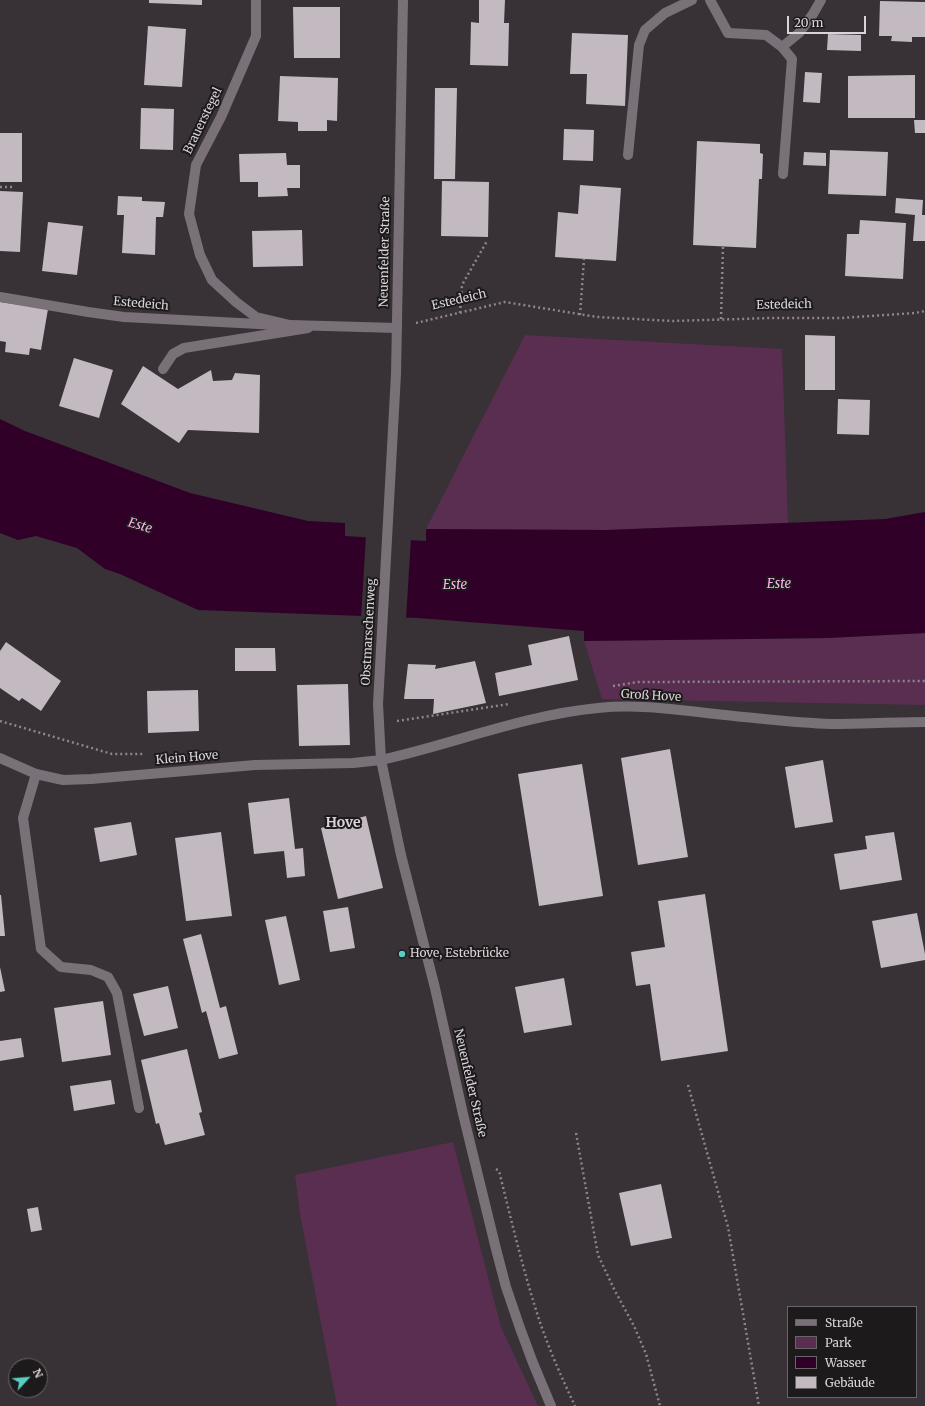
<!DOCTYPE html>
<meta charset="utf-8">
<style>
body{margin:0}
#map{position:relative;width:925px;height:1406px;overflow:hidden;background:#383136;font-family:Merriweather,serif}
canvas{display:block}
.legend{position:absolute;left:787px;top:1306px;width:130px;height:92px;box-sizing:border-box;background:#1d1a1c;border:1px solid #686467;margin:0;padding:5px 7px;list-style:none;font-size:12px;color:#d9d4d8}
.legend li{display:flex;align-items:center;gap:8px;height:20px}
.legend b{width:20px;border:1px solid #686467}
.north{position:absolute;left:8px;top:1358px;width:40px;height:40px;box-sizing:border-box;background:#1d1a1c;border:1px solid #686467;border-radius:50%;rotate:64deg;font-size:11px;font-weight:700;line-height:16px;text-align:center;color:#d9d4d8}
.north::after{content:'';display:block;margin:auto;width:14px;height:18px;background:#57cec1;clip-path:polygon(50% 0,100% 100%,50% 72%,0 100%)}
.scale{position:absolute;left:787px;top:16px;width:79px;height:18px;box-sizing:border-box;border:2px solid #d9d4d8;border-top:0;padding-left:5px;font-size:12px;line-height:14px;white-space:nowrap;color:#d9d4d8;-webkit-text-stroke:3px #1d1a1c;paint-order:stroke}
</style>
<div id="map">
<canvas width="925" height="1406"></canvas>
<ul class="legend">
<li><b style="height:5px;background:#7a7178"></b>Straße</li>
<li><b style="height:11px;background:#5a2e50"></b>Park</li>
<li><b style="height:11px;background:#300029"></b>Wasser</li>
<li><b style="height:11px;background:#c3b9c0"></b>Gebäude</li>
</ul>
<div class="north">N</div>
<div class="scale">20 m</div>
</div>
<script>
const g = document.querySelector('canvas').getContext('2d');
g.lineJoin = 'round';
function fill(path, color) { g.fillStyle = color; g.fill(path, 'evenodd'); }
function trace(path, color, width, dash) { g.strokeStyle = color; g.lineWidth = width; g.lineCap = dash ? 'butt' : 'round'; g.setLineDash(dash || []); g.stroke(path); }
function drawText(font, color, halo, rows, align = 'center') {
  g.font = font + ' Merriweather,serif'; g.lineWidth = 4; g.setLineDash([]); g.textBaseline = 'middle'; g.strokeStyle = halo; g.fillStyle = color; for (const [text, x, y, turn = 0] of rows) {
    g.save(); g.translate(x, y); g.rotate((+turn || 0) * Math.PI / 180); g.textAlign = isNaN(turn) ? turn : align; if (halo) g.strokeText(text, 0, 0); g.fillText(text, 0, 0); g.restore();
  }
}
fill(new Path2D(`
 M 525,335 L 782,349 L 788,523 L 606,530 L 426,529 Z
 M 925,633 L 925,705 L 602,699 L 584,641 L 828,638 Z
 M 453,1142 L 501,1327 L 538,1406 L 337,1406 L 300,1214 L 295,1175 Z`), '#5a2e50');
fill(new Path2D(`
 M 0,419 L 25,431 L 190,493 L 308,521 L 345,523 L 345,536 L 426,541 L 426,529 L 606,530 L 885,519 L 925,512 L 925,633 L 828,638 L 584,641 L 584,631 L 418,618 L 198,610 L 120,574 L 105,569 L 77,548 L 36,536 L 18,540 L 0,533 Z`), '#300029');
fill(new Path2D(`
 M 366,535 L 411,538 L 406,619 L 361,618 Z`), '#383136');
fill(new Path2D(`
 M 149,0 L 202,0 L 202,5 L 149,3 Z
 M 479,0 L 505,0 L 504,23 L 509,23 L 508,66 L 470,65 L 471,22 L 479,23 Z
 M 880,1 L 925,2 L 925,37 L 912,37 L 912,42 L 891,41 L 892,36 L 879,36 Z
 M 293,7 L 340,7 L 340,58 L 294,58 Z
 M 148,26 L 186,29 L 182,87 L 144,85 Z
 M 572,33 L 628,35 L 625,106 L 586,104 L 587,74 L 570,74 Z
 M 828,34 L 861,35 L 861,51 L 827,50 Z
 M 805,72 L 822,73 L 820,103 L 803,102 Z
 M 915,75 L 915,118 L 848,118 L 848,76 Z
 M 280,76 L 338,78 L 337,121 L 327,120 L 327,131 L 298,131 L 298,122 L 278,121 Z
 M 435,88 L 457,88 L 455,179 L 434,179 Z
 M 141,108 L 174,109 L 173,150 L 140,149 Z
 M 914,120 L 925,120 L 925,133 L 915,133 Z
 M 564,129 L 594,130 L 593,161 L 563,160 Z
 M 0,133 L 22,133 L 22,182 L 0,182 Z
 M 697,141 L 760,144 L 760,153 L 763,154 L 762,179 L 759,179 L 756,248 L 693,245 Z
 M 830,150 L 888,152 L 886,196 L 828,194 Z
 M 804,152 L 826,153 L 826,166 L 803,165 Z
 M 286,153 L 287,165 L 300,165 L 300,188 L 287,188 L 288,196 L 258,197 L 258,182 L 240,182 L 239,154 Z
 M 442,181 L 489,182 L 488,237 L 441,236 Z
 M 580,185 L 621,188 L 616,261 L 555,257 L 558,212 L 578,214 Z
 M 0,191 L 23,192 L 20,252 L 0,251 Z
 M 118,196 L 142,197 L 142,201 L 165,202 L 163,217 L 156,217 L 155,255 L 122,253 L 124,215 L 117,215 Z
 M 896,198 L 923,200 L 922,215 L 925,215 L 925,241 L 913,241 L 915,215 L 895,213 Z
 M 860,220 L 906,223 L 903,279 L 845,276 L 847,234 L 859,234 Z
 M 48,222 L 83,226 L 77,275 L 42,271 Z
 M 302,230 L 303,266 L 253,267 L 252,231 Z
 M 0,302 L 48,309 L 41,350 L 30,348 L 29,355 L 5,352 L 6,342 L 0,341 Z
 M 805,335 L 835,336 L 835,390 L 805,390 Z
 M 74,358 L 113,370 L 99,418 L 59,406 Z
 M 143,366 L 178,389 L 211,370 L 213,381 L 232,380 L 235,373 L 260,375 L 259,433 L 188,430 L 179,443 L 121,404 Z
 M 838,399 L 870,400 L 869,435 L 837,434 Z
 M 569,636 L 578,680 L 499,696 L 495,673 L 532,665 L 528,645 Z
 M 6,642 L 61,681 L 41,711 L 22,698 L 19,701 L 0,688 L 0,651 Z
 M 235,648 L 275,648 L 276,671 L 235,671 Z
 M 475,661 L 486,703 L 433,714 L 434,699 L 404,699 L 408,664 L 436,665 L 435,669 Z
 M 348,684 L 350,745 L 299,746 L 297,685 Z
 M 198,690 L 199,731 L 148,733 L 147,691 Z
 M 670,749 L 688,857 L 638,865 L 621,758 Z
 M 823,760 L 833,822 L 795,828 L 785,767 Z
 M 582,764 L 603,896 L 539,906 L 518,774 Z
 M 289,798 L 295,849 L 303,848 L 305,876 L 287,878 L 284,851 L 254,854 L 248,803 Z
 M 366,816 L 383,888 L 338,899 L 321,828 Z
 M 131,822 L 137,855 L 100,862 L 94,828 Z
 M 221,832 L 232,916 L 186,921 L 175,838 Z
 M 894,832 L 902,880 L 840,890 L 834,854 L 867,849 L 865,836 Z
 M 705,894 L 728,1051 L 661,1061 L 650,984 L 636,986 L 631,952 L 665,947 L 658,901 Z
 M 0,895 L 1,895 L 5,936 L 0,936 Z
 M 348,907 L 355,948 L 330,952 L 323,911 Z
 M 917,913 L 925,954 L 925,960 L 881,968 L 872,921 Z
 M 286,916 L 300,980 L 279,985 L 265,920 Z
 M 201,934 L 220,1008 L 226,1006 L 238,1054 L 219,1059 L 206,1011 L 202,1013 L 183,939 Z
 M 0,967 L 5,991 L 0,992 Z
 M 564,978 L 572,1025 L 524,1033 L 515,987 Z
 M 168,986 L 178,1028 L 144,1036 L 133,994 Z
 M 103,1001 L 111,1055 L 62,1062 L 54,1008 Z
 M 21,1038 L 24,1057 L 0,1061 L 0,1041 Z
 M 187,1049 L 202,1112 L 199,1113 L 205,1135 L 165,1145 L 159,1123 L 156,1124 L 141,1060 Z
 M 111,1080 L 115,1104 L 74,1111 L 70,1086 Z
 M 661,1184 L 672,1238 L 631,1246 L 619,1193 Z
 M 38,1207 L 42,1230 L 31,1232 L 27,1209 Z`), '#c3b9c0');
trace(new Path2D(`
 M 0,187 L 12,187
 M 460,313 L 462,285 L 487,241
 M 580,315 L 584,259
 M 721,319 L 723,246
 M 416,323 L 505,302 L 597,317 L 673,321 L 771,318 L 841,318 L 915,313 L 925,311
 M 613,686 L 638,682 L 925,681
 M 0,721 L 112,754 L 143,754
 M 397,721 L 509,704
 M 688,1085 L 728,1227 L 759,1406
 M 576,1133 L 598,1255 L 615,1291 L 634,1326 L 646,1354 L 660,1406
 M 496,1169 L 499,1171 C 511,1219 522,1266 537,1313 C 547,1345 561,1376 575,1406`), '#8c868b', 2.5, [2, 3]);
trace(new Path2D(`
 M 710,0 L 728,33 L 766,35 L 782,47 L 792,59 L 783,174
 M 782,47 L 799,33 L 813,14 L 821,0
 M 628,155 L 639,45 L 645,30 L 665,13 L 692,0
 M 0,297 L 88,312 L 124,317 L 278,325
 M 163,369 L 173,354 L 184,348 L 308,328
 M 36,774 L 23,818 L 41,949 L 61,967 L 91,970 L 108,977 L 117,993 L 139,1108`), '#7a7178', 10);
trace(new Path2D(`
 M 256,0 L 256,36 L 221,117 L 196,165 L 189,214 L 200,255 L 212,280 L 236,302 L 256,317 L 290,325 L 397,328
 M 381,760 C 453,744 524,715 598,708 C 644,703 690,712 734,716 C 766,719 799,723 831,724 C 862,724 894,722 925,722`), '#7a7178', 10);
trace(new Path2D(`
 M 403,0 L 396,374 L 378,704 L 381,760 L 401,855 L 435,988 L 463,1114 L 496,1249 L 506,1287 L 520,1328 L 533,1363 L 551,1406
 M 0,758 L 36,774 L 63,780 L 91,779 L 255,765 L 353,763 L 381,760`), '#7a7178', 10);
for (const [x, y, r, color] of [
 [402,954,4,"#57cec1"]
]) { const dot = new Path2D(); dot.arc(x, y, r, 0, 2 * Math.PI); g.fillStyle = color; g.fill(dot); trace(dot, '#1d1a1c', 1.5); }
drawText('12px', '#d9d4d8', '#1d1a1c', [
 ["Brauerstegel",203,121,-64],
 ["Neuenfelder Straße",385,252,-89],
 ["Estedeich",459,300,-13],
 ["Estedeich",141,304,5],
 ["Estedeich",784,305,-1],
 ["Obstmarschenweg",369,632,-87],
 ["Groß Hove",651,696,3],
 ["Klein Hove",187,758,-5],
 ["Neuenfelder Straße",470,1083,77]
]);
drawText('12px', '#d9d4d8', '#1d1a1c', [
 ["Hove, Estebrücke",410,954]
], 'left');
drawText('italic 13px', '#fdafea', '#1d1a1c', [
 ["Este",140,526,17],
 ["Este",779,584],
 ["Este",455,585]
]);
drawText('bold 14px', '#d9d4d8', '#1d1a1c', [
 ["Hove",343,823]
]);
</script>
